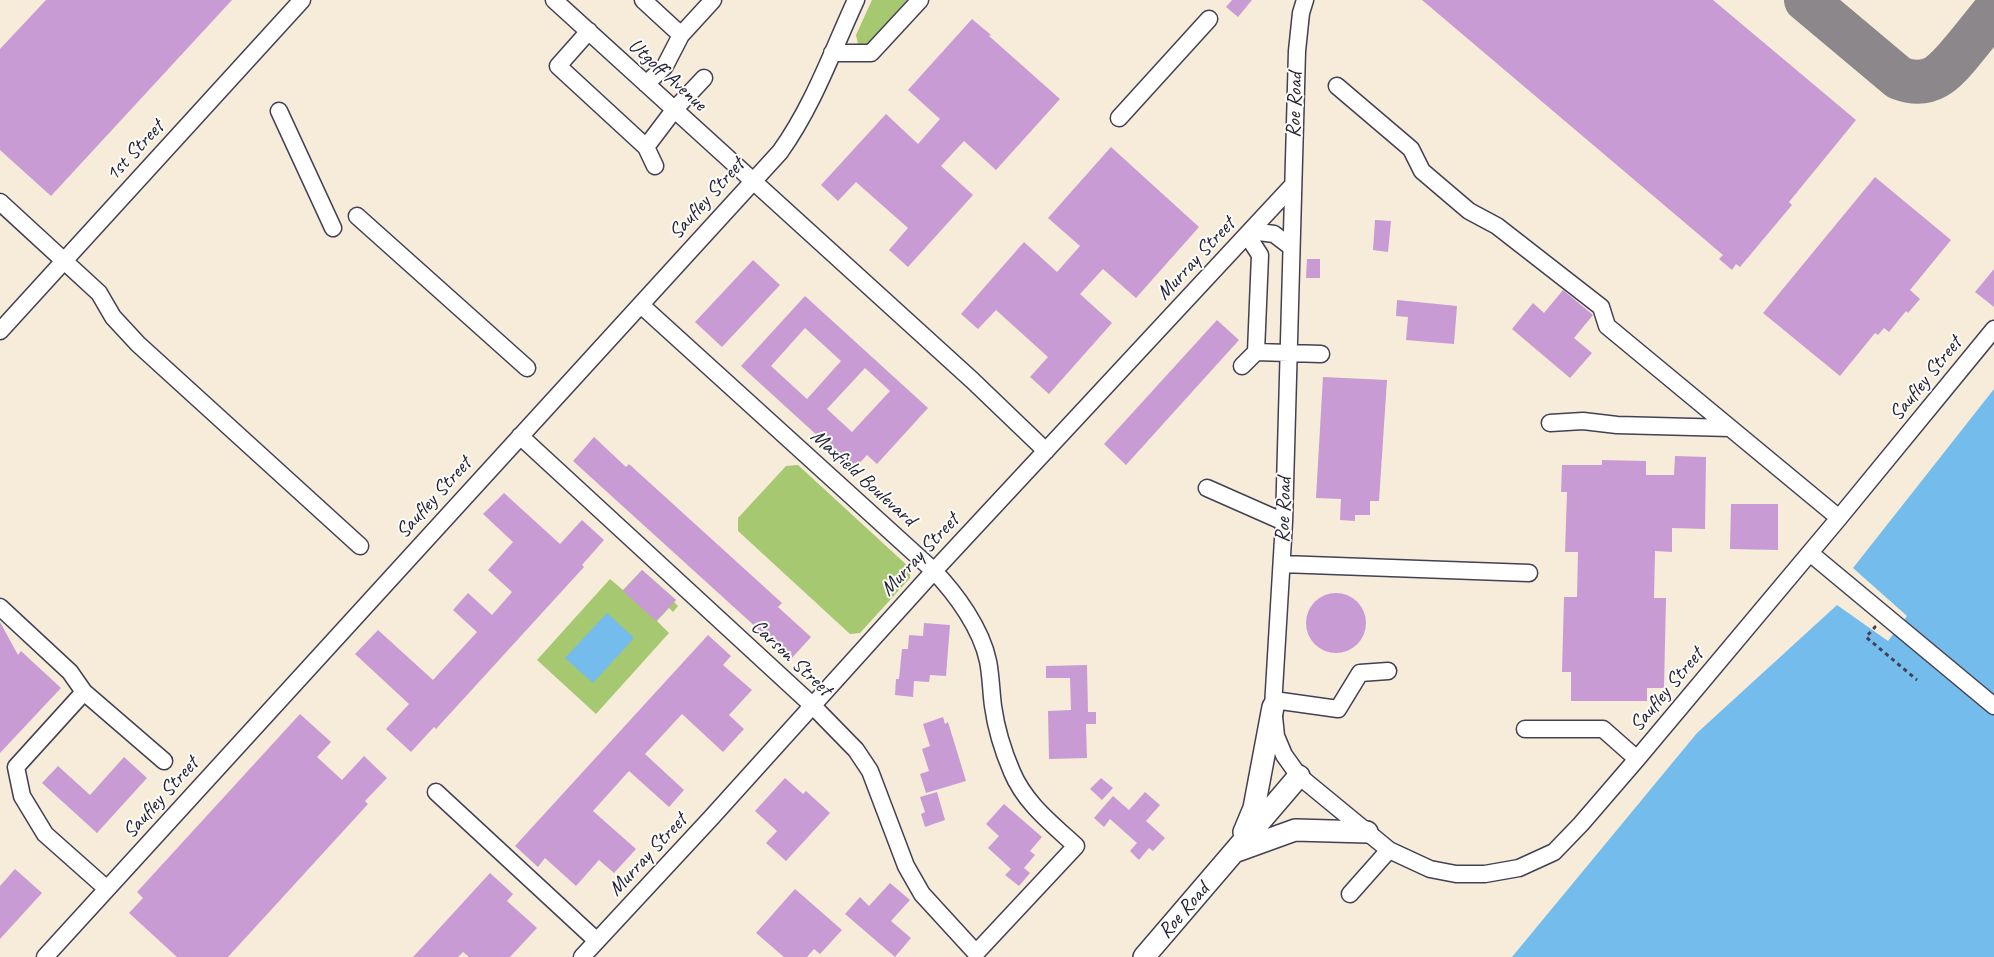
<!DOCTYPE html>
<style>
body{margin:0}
canvas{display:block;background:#f6ecd9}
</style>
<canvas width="1994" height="957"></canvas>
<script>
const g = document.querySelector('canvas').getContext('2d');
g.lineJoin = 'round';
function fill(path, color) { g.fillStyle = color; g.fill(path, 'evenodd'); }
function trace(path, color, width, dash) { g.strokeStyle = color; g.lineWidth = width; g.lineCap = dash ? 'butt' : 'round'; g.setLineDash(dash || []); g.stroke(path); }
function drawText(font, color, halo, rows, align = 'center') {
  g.font = font + ' Caveat,sans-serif'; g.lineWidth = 4; g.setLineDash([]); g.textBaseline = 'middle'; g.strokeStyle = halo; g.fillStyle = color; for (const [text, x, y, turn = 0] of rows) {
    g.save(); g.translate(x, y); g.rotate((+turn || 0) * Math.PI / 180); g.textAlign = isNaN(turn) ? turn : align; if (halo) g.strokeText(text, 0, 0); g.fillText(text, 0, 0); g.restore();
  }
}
fill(new Path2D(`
 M 872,0 L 907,0 L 866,45 L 858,44 L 856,35 Z
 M 798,465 L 910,568 L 910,578 L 860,633 L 850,634 L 738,531 L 738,518 L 786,466 Z
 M 642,570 L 676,600 L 674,602 L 678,606 L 673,612 L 669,608 L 657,621 L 669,633 L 596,714 L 537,660 L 610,579 L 623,590 Z`), '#a6c871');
fill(new Path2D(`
 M 1994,389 L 1994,957 L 1512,957 L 1697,733 L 1837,605 L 1888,641 L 1907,616 L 1853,568 Z
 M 607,613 L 634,638 L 593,683 L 565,658 Z`), '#74bcec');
trace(new Path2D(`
 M 1806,0 L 1899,78 C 1931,90 1945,72 1964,49 C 1974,37 1984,24 1994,12`), '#8c878a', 44);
fill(new Path2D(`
 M 46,0 L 232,0 L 51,196 L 0,150 L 0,49 Z
 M 1232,0 L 1252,0 L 1238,17 L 1226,7 Z
 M 1422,0 L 1713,0 L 1856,120 L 1789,202 L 1792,205 L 1740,267 L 1736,264 L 1732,270 L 1719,259 L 1723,255 Z
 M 972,19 L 991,35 L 989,36 L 1060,99 L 996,170 L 964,141 L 941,166 L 973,195 L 908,267 L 889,250 L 908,228 L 856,182 L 838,201 L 821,185 L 886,114 L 918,144 L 940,119 L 908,90 Z
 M 1111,147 L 1199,227 L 1136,298 L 1103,269 L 1080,294 L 1112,323 L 1049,394 L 1030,377 L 1048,357 L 996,310 L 978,329 L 961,314 L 1024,242 L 1057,272 L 1080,246 L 1048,218 Z
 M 1875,177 L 1951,240 L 1910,290 L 1920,299 L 1908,313 L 1906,311 L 1889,332 L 1884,328 L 1878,335 L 1875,333 L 1840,376 L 1763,313 Z
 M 1375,220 L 1391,221 L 1388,252 L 1373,250 Z
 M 1307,259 L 1320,259 L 1320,278 L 1306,278 Z
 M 753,260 L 780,285 L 722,347 L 695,322 Z
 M 1994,269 L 1994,307 L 1975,292 Z
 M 1563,290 L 1593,315 L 1574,338 L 1592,353 L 1570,378 L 1512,329 L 1533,303 L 1544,313 Z
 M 805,296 L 928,408 L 877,464 L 867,455 L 854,469 L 741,366 ZM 805,328 L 841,361 L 807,399 L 771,366 ZM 865,368 L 890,391 L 852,432 L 827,409 Z
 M 1397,300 L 1457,306 L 1454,344 L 1406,340 L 1408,317 L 1396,316 Z
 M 1217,320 L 1239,340 L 1126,465 L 1104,444 Z
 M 1323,377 L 1387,380 L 1379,501 L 1370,501 L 1370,515 L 1355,515 L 1355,521 L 1340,520 L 1341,499 L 1316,498 Z
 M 594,437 L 626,467 L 629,464 L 782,603 L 778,607 L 811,637 L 791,659 L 573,461 Z
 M 1675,456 L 1706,457 L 1705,529 L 1672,528 L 1672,552 L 1655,551 L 1654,598 L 1666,598 L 1664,688 L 1647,688 L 1647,701 L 1571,701 L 1571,672 L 1562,672 L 1564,597 L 1577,597 L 1578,552 L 1565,552 L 1567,492 L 1561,492 L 1562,465 L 1602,465 L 1602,460 L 1646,461 L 1646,475 L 1674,475 Z
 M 504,493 L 560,544 L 582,520 L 604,540 L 582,565 L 584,567 L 436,729 L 434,727 L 411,752 L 386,729 L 409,704 L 355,654 L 378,630 L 433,680 L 477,632 L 453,610 L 468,593 L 492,615 L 512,592 L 488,570 L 513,542 L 483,514 Z
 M 1731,504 L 1778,504 L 1778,550 L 1730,549 Z
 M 642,570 L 676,600 L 656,621 L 623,591 Z
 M1306 623a30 30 0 1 1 60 0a30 30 0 1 1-60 0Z
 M 0,622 L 18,655 L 21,651 L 61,688 L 0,753 Z
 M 924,623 L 950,625 L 946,676 L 930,675 L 929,682 L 914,681 L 913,697 L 895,695 L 896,679 L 899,679 L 902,649 L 908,649 L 909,635 L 923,636 Z
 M 708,635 L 731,656 L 723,665 L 752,690 L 729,715 L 744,729 L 723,752 L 682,714 L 645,754 L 684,790 L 669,807 L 629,771 L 593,811 L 636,849 L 614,873 L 599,860 L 576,886 L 545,858 L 538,867 L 515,846 Z
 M 1087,665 L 1088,712 L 1096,712 L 1096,724 L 1086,724 L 1087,758 L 1049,759 L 1048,711 L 1071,710 L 1070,678 L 1046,678 L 1046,666 Z
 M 300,714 L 331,742 L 317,757 L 342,780 L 364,756 L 387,778 L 365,801 L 368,804 L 228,957 L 177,957 L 129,913 L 143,898 L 137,892 Z
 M 943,717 L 945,724 L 948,722 L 966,781 L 926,793 L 920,774 L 929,771 L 922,749 L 930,746 L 923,724 Z
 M 124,757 L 147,778 L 97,833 L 42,783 L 58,766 L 90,795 Z
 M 785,778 L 803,794 L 806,791 L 830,813 L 786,861 L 766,843 L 777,831 L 755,811 Z
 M 1101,778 L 1113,788 L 1102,800 L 1090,789 Z
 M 937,792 L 945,820 L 925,827 L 921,814 L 925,812 L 920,797 Z
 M 1145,792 L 1160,805 L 1146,821 L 1165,838 L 1153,851 L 1149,848 L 1139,860 L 1130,851 L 1137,843 L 1110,819 L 1104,827 L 1094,818 L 1113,796 L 1129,810 Z
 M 1004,804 L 1042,837 L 1030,851 L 1035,855 L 1024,868 L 1030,873 L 1019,886 L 1005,875 L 1011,869 L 988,848 L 999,836 L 986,824 Z
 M 15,869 L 42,893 L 0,939 L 0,886 Z
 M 490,873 L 513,894 L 507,901 L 537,928 L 510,957 L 469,957 L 463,952 L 458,957 L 413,957 Z
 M 890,883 L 910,900 L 891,921 L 911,938 L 895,957 L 845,914 L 860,897 L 869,906 Z
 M 795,889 L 842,930 L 820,954 L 814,949 L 807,957 L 784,957 L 756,933 Z`), '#c99bd4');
const minor = new Path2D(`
 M 554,0 L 972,380 L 1046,451
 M 643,0 L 681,35
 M 1305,0 L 1301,13 L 1297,51 L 1284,522 L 1273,707 L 1276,736 L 1284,755 L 1299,776 L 1389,850 L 1430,869 L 1456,874 L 1485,874 L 1519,868 L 1554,852 L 1581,824 L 1637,759 L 1839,518 L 1994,329
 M 589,31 L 558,66 L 646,147 L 655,166
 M 832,53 L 871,53 L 920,0
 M 646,84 L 665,66 L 681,35 L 713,0
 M 1337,86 L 1411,149 L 1422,171 L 1469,211 L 1497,226 L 1601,307 L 1607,326 L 1839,518
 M 279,111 L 333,228
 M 1119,118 L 1209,19
 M 646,147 L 674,110 L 704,78
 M 0,202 L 99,293 L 113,317 L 138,344 L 360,546
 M 357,216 L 527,368
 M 1251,231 L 1274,234 L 1291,247
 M 0,331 L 302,0
 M 1256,352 L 1321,354
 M 1242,366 L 1256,352 L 1260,255 L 1247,235
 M 1550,423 L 1583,421 L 1617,425 L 1730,428
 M 520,436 L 812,705 L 856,750 L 870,771 L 906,866 L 922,894 L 976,953 L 1076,846 C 1051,823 1025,803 1012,772 C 1003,751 996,728 993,706 C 991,691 991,676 988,661 C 981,628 956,594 934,571 L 641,305
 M 1207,488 L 1284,522
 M 1810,553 L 1994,706
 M 1282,564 L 1529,573
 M 0,607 L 70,672 L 84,692 L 164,761
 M 84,692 L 16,767 L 22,796 L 45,834 L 107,889
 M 1274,700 L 1338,709 L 1360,673 L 1388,671
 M 1525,729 L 1603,729 L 1637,759
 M 436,792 L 597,941
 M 1350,894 L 1389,850
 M 45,957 L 780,152 C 813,106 832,52 856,0
 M 582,957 L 711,818 L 934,571 L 1293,185`);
const major = new Path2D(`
 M 1244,832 L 1254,808 L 1273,707
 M 1237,851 L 1295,830 L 1367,832
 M 1144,957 L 1299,776`);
trace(minor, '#424053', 19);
trace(major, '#424053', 24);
trace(new Path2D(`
 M 1874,626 L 1875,627 L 1866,637 L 1917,680`), '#424053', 3, [4, 4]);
trace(minor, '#fff', 16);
trace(major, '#fff', 21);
drawText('21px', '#22223b', '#fdfcf7', [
 ["Utgoff Avenue",667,75,42],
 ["Roe Road",1295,105,-88],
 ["1st Street",135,151,-47],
 ["Saufley Street",707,199,-48],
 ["Murray Street",1196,259,-47],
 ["Saufley Street",1926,379,-51],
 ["Maxfield Boulevard",863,478,42],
 ["Saufley Street",434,498,-48],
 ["Roe Road",1284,510,-88],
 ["Murray Street",920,555,-47],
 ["Carson Street",791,658,43],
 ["Saufley Street",1667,690,-50],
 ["Saufley Street",161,798,-48],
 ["Murray Street",648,855,-47],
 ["Roe Road",1184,911,-49]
]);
</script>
